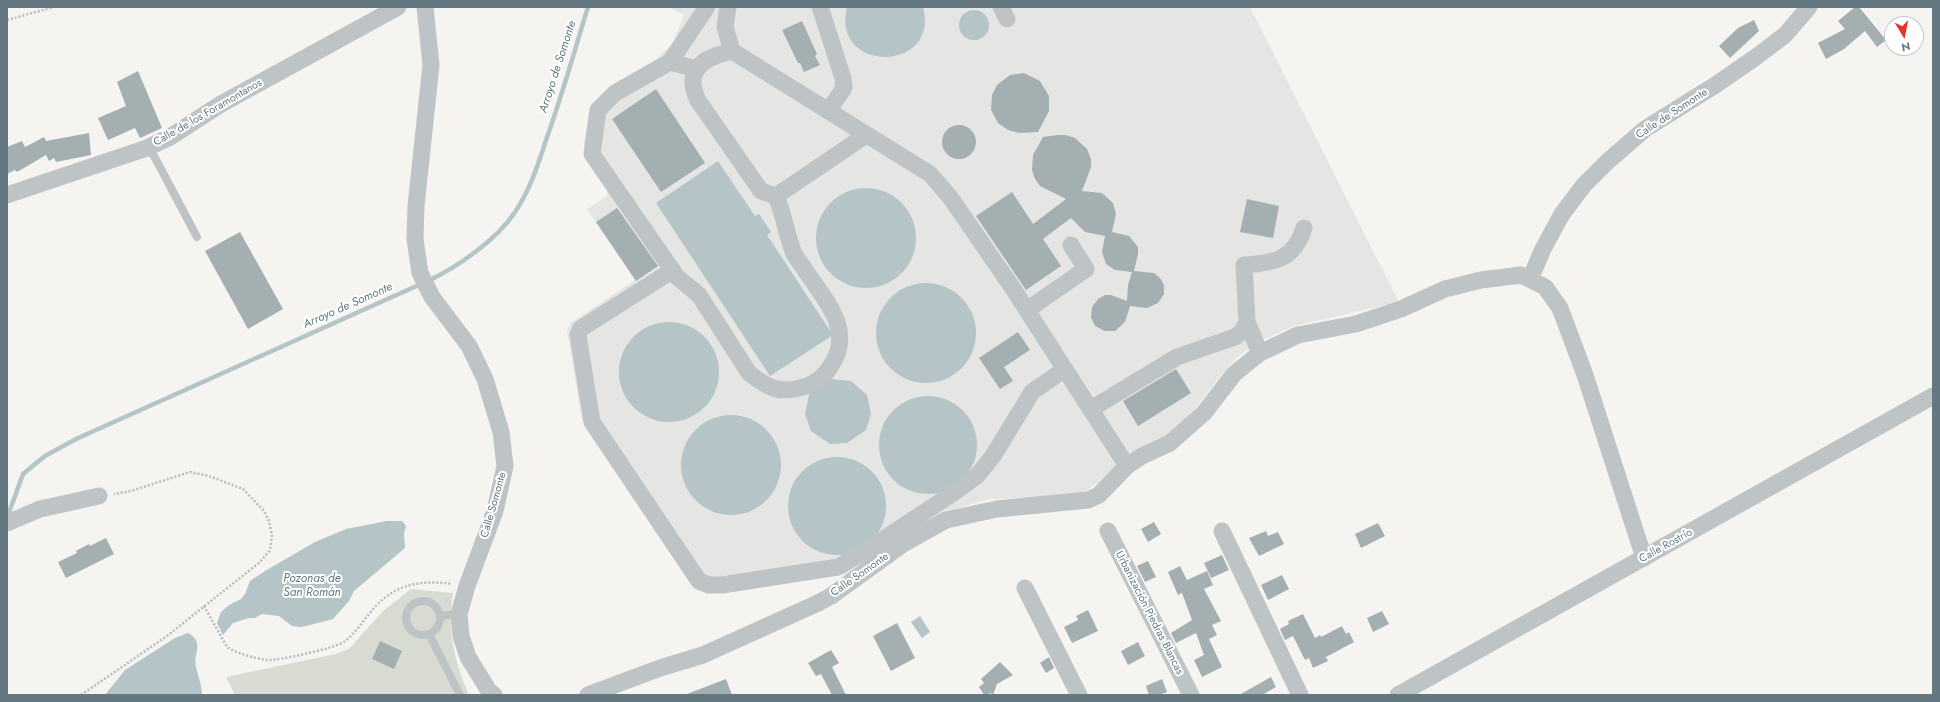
<!DOCTYPE html>
<meta charset="utf-8">
<style>
body{margin:0}
#map{position:relative;width:1940px;height:702px;overflow:hidden;background:#f5f4f1;font-family:Jost,sans-serif}
canvas{display:block}
.frame{position:absolute;inset:0;border:8px solid #647882;pointer-events:none}
.north{position:absolute;left:1884px;top:16px;width:40px;height:40px;box-sizing:border-box;background:#fff;border:1px solid #c1c9cd;border-radius:50%;rotate:170deg;font-size:11px;font-weight:700;line-height:16px;text-align:center;color:#647882}
.north::after{content:'';display:block;margin:auto;width:14px;height:18px;background:#e13624;clip-path:polygon(50% 0,100% 100%,50% 72%,0 100%)}
</style>
<div id="map">
<canvas width="1940" height="702"></canvas>
<div class="frame"></div>
<div class="north">N</div>
</div>
<script>
const g = document.querySelector('canvas').getContext('2d');
g.lineJoin = 'round';
function fill(path, color) { g.fillStyle = color; g.fill(path, 'evenodd'); }
function trace(path, color, width, dash) { g.strokeStyle = color; g.lineWidth = width; g.lineCap = dash ? 'butt' : 'round'; g.setLineDash(dash || []); g.stroke(path); }
function drawText(font, color, halo, rows, align = 'center') {
  g.font = font + ' Jost,sans-serif'; g.lineWidth = 4; g.setLineDash([]); g.textBaseline = 'middle'; g.strokeStyle = halo; g.fillStyle = color; for (const [text, x, y, turn = 0] of rows) {
    g.save(); g.translate(x, y); g.rotate((+turn || 0) * Math.PI / 180); g.textAlign = isNaN(turn) ? turn : align; if (halo) g.strokeText(text, 0, 0); g.fillText(text, 0, 0); g.restore();
  }
}
fill(new Path2D(`
 M 669,7 L 1250,7 L 1399,302 L 1294,326 L 1258,342 L 1236,358 L 1223,373 L 1186,420 L 1162,439 L 1080,495 L 1051,498 L 990,499 L 942,513 L 904,533 L 846,574 L 710,591 L 686,574 L 582,420 L 567,331 L 570,323 L 635,280 L 587,209 L 607,196 L 608,188 L 585,153 L 584,142 L 591,107 L 620,81 L 654,61 L 672,44 L 684,15 Z`), '#e5e6e4');
fill(new Path2D(`
 M 411,589 L 453,593 C 447,632 454,660 469,695 L 235,695 L 226,677 L 336,654 L 349,649 L 383,611 Z`), '#d7dbd2');
fill(new Path2D(`
 M 847,7 L 923,7 C 941,73 830,74 847,7 Z
 M959 25a15 15 0 1 1 30 0a15 15 0 1 1-30 0Z
 M 718,161 L 755,216 L 759,214 L 771,232 L 767,235 L 833,335 L 770,376 L 656,203 Z
 M816 238a50 50 0 1 1 100 0a50 50 0 1 1-100 0Z
 M876 333a50 50 0 1 1 100 0a50 50 0 1 1-100 0Z
 M619 372a50 50 0 1 1 100 0a50 50 0 1 1-100 0Z
 M 830,379 L 851,381 L 867,395 L 871,414 L 866,430 L 847,443 L 830,444 L 811,431 L 805,414 L 809,395 Z
 M879 445a49 49 0 1 1 98 0a49 49 0 1 1-98 0Z
 M681 465a50 50 0 1 1 100 0a50 50 0 1 1-100 0Z
 M788 506a49 49 0 1 1 98 0a49 49 0 1 1-98 0Z
 M 387,521 L 402,521 L 406,526 L 404,534 L 405,548 L 354,591 L 349,601 L 333,619 L 302,627 L 292,626 L 279,616 L 262,614 L 255,618 L 249,618 L 233,623 L 223,635 L 217,623 L 221,612 L 229,605 L 241,599 L 245,594 L 250,581 L 265,571 L 315,542 L 346,529 Z
 M 920,616 L 930,632 L 922,638 L 911,622 Z
 M 188,633 C 205,642 193,653 196,667 C 198,676 202,685 202,695 L 105,695 L 125,670 L 175,638 Z`), '#b5c4c6');
trace(new Path2D(`
 M 428,281 C 457,267 497,240 515,212 C 530,190 538,165 546,140 C 562,96 574,52 588,7
 M 7,518 L 23,474 L 45,456 L 76,439 L 421,284`), '#b5c4c6', 4.5);
fill(new Path2D(`
 M 1855,7 L 1859,7 L 1886,40 L 1877,47 L 1865,31 L 1844,49 L 1826,59 L 1818,43 L 1845,29 L 1838,21 Z
 M 1754,20 L 1759,31 L 1730,58 L 1719,46 L 1738,28 Z
 M 802,21 L 817,54 L 815,56 L 820,65 L 804,72 L 800,63 L 798,63 L 782,30 Z
 M 138,71 L 162,128 L 140,138 L 135,128 L 108,140 L 98,118 L 126,106 L 117,82 Z
 M 1024,73 L 1040,81 L 1049,96 L 1049,111 L 1038,132 L 1019,133 L 1008,130 L 998,123 L 991,110 L 992,95 L 997,85 L 1010,75 Z
 M 656,89 L 705,163 L 661,192 L 612,119 Z
 M942 142a17 17 0 1 1 34 0a17 17 0 1 1-34 0Z
 M 89,133 L 91,155 L 56,162 L 54,158 L 49,161 L 46,155 L 17,172 L 15,170 L 7,174 L 7,147 L 22,141 L 25,147 L 44,137 L 46,141 Z
 M 1057,135 L 1066,135 L 1075,138 L 1087,149 L 1091,159 L 1091,167 L 1082,191 L 1102,193 L 1113,203 L 1116,214 L 1112,232 L 1129,236 L 1138,247 L 1138,254 L 1134,271 L 1154,273 L 1160,278 L 1164,285 L 1164,294 L 1158,303 L 1147,308 L 1130,306 L 1125,322 L 1115,331 L 1105,331 L 1095,326 L 1091,317 L 1092,307 L 1098,299 L 1105,295 L 1111,295 L 1127,301 L 1128,285 L 1132,272 L 1115,270 L 1106,264 L 1102,252 L 1105,236 L 1085,232 L 1071,218 L 1043,239 L 1061,266 L 1026,290 L 976,216 L 1012,192 L 1033,224 L 1066,199 L 1040,186 L 1035,179 L 1032,170 L 1033,155 L 1043,137 Z
 M 1247,199 L 1279,206 L 1273,238 L 1240,232 Z
 M 617,208 L 658,266 L 636,281 L 596,222 Z
 M 240,232 L 283,309 L 248,329 L 205,251 Z
 M 1018,332 L 1030,350 L 1004,367 L 1013,381 L 1000,389 L 979,358 Z
 M 1176,369 L 1191,393 L 1138,426 L 1123,401 Z
 M 1154,522 L 1161,534 L 1148,542 L 1141,529 Z
 M 1378,523 L 1385,536 L 1361,548 L 1355,534 Z
 M 1266,531 L 1268,536 L 1278,532 L 1284,544 L 1259,556 L 1249,538 Z
 M 106,538 L 114,554 L 66,578 L 58,562 L 77,553 L 76,551 L 89,544 L 90,546 Z
 M 1222,555 L 1229,570 L 1211,578 L 1204,563 Z
 M 1148,561 L 1156,577 L 1145,582 L 1137,566 Z
 M 1180,566 L 1187,580 L 1207,571 L 1213,585 L 1204,589 L 1221,621 L 1212,625 L 1217,635 L 1209,639 L 1222,667 L 1202,677 L 1194,660 L 1204,655 L 1196,633 L 1176,643 L 1171,633 L 1192,620 L 1182,593 L 1178,595 L 1168,572 Z
 M 1282,575 L 1289,589 L 1268,600 L 1261,585 Z
 M 1088,610 L 1098,631 L 1072,643 L 1064,627 L 1078,620 L 1076,616 Z
 M 1382,611 L 1389,624 L 1373,632 L 1367,618 Z
 M 1303,614 L 1315,638 L 1320,635 L 1321,637 L 1342,626 L 1346,634 L 1349,632 L 1354,642 L 1326,657 L 1328,661 L 1313,668 L 1309,658 L 1305,660 L 1293,636 L 1285,640 L 1280,629 L 1289,624 L 1288,621 Z
 M 897,623 L 915,658 L 891,671 L 873,636 Z
 M 380,641 L 402,651 L 394,669 L 372,659 Z
 M 1138,642 L 1145,656 L 1128,665 L 1121,651 Z
 M 831,650 L 839,663 L 832,667 L 846,695 L 832,695 L 821,674 L 816,676 L 808,663 Z
 M 1049,657 L 1054,668 L 1046,673 L 1040,663 Z
 M 1000,662 L 1013,675 L 997,684 L 993,695 L 991,693 L 984,695 L 979,687 L 984,683 L 981,679 Z
 M 1271,677 L 1276,687 L 1262,695 L 1239,695 Z
 M 726,679 L 732,695 L 687,695 L 687,694 Z
 M 1162,679 L 1167,692 L 1159,695 L 1149,695 L 1146,686 Z`), '#a4afb2');
trace(new Path2D(`
 M 7,20 L 54,7
 M 204,606 L 227,647 C 238,654 254,658 267,660 C 278,661 335,648 344,642 C 356,633 364,619 374,608 C 397,583 421,580 452,584
 M 81,695 L 167,636 L 260,562 L 270,550 L 272,535 L 269,521 L 264,511 L 243,489 L 209,476 L 190,472 L 131,491 L 114,494`), '#b8bbbd', 2.5, [2, 2]);
trace(new Path2D(`
 M 147,148 L 154,156 L 197,237
 M406 618a17 17 0 1 1 34 0a17 17 0 1 1-34 0Z
 M 440,616 L 459,614
 M 429,634 L 460,695`), '#bec3c5', 8);
trace(new Path2D(`
 M 425,7 L 431,65 L 416,206 L 415,239 L 420,273 L 432,297 L 469,346 L 485,379 L 501,432 L 505,466 L 495,511 L 467,586 L 459,614 L 461,636 L 468,657 L 489,691 L 494,695
 M 728,7 L 725,27 L 732,51
 M 820,7 L 843,78 L 844,88 L 828,111
 M 1001,7 L 1007,19
 M 670,62 L 707,7
 M 697,69 L 670,62 L 615,93 L 598,110 L 592,154 L 677,277 L 699,295 L 749,373 C 770,390 781,394 807,386 C 818,382 827,373 832,364 C 855,328 822,297 803,267 C 800,262 795,257 793,251 C 786,233 784,215 776,196 L 761,191 L 697,99 C 696,95 693,89 693,84 C 692,62 715,55 732,51 L 930,174 L 950,197 L 1012,287 L 1127,466
 M 7,195 L 147,148 L 170,137 L 221,104 L 398,7
 M 776,196 L 866,135
 M 673,270 L 580,329 L 578,335 L 592,422 L 699,581 L 709,585 L 722,585 L 838,567 L 867,550 L 955,492 L 977,476 L 993,456 L 1032,392 L 1065,369
 M 1530,279 L 1543,249 L 1562,214 L 1584,185 L 1607,162 L 1645,129 L 1717,84 L 1756,57 L 1785,35 L 1809,7
 M 1027,310 L 1086,269 L 1071,245
 M 1247,322 L 1260,353
 M 1091,409 L 1177,357 L 1235,337 L 1242,332 L 1247,322 L 1244,265 C 1274,263 1294,260 1304,228
 M 7,523 L 40,509 L 99,496
 M 1108,531 L 1191,695
 M 1222,531 L 1300,695
 M 1025,588 L 1079,695
 M 588,695 L 660,668 L 703,655 L 818,603 L 831,596 L 903,544 L 946,520 L 997,509 L 1088,500 L 1099,495 L 1127,466 L 1142,456 L 1170,443 L 1204,413 L 1234,374 L 1260,353 L 1298,335 L 1356,324 L 1401,309 L 1445,289 L 1481,280 L 1521,275 L 1545,287 L 1560,308 L 1585,375 L 1644,558
 M 1398,695 L 1933,396`), '#bec3c5', 17);
drawText('11px', '#647882', '#fff', [
 ["Calle de los Foramontanos",208,113,-30],
 ["Calle de Somonte",1672,114,-33],
 ["Calle Somonte",494,505,-74],
 ["Calle Rostrío",1666,546,-29],
 ["Calle Somonte",860,575,-35],
 ["Urbanización Piedras Blancas",1149,613,63]
]);
drawText('italic 12px', '#5f7b7f', '#fff', [
 ["Arroyo de Somonte",558,67,-72],
 ["Arroyo de Somonte",348,306,-24],
 ["Pozonas de",312,579],
 ["San Román",312,593]
]);
</script>
